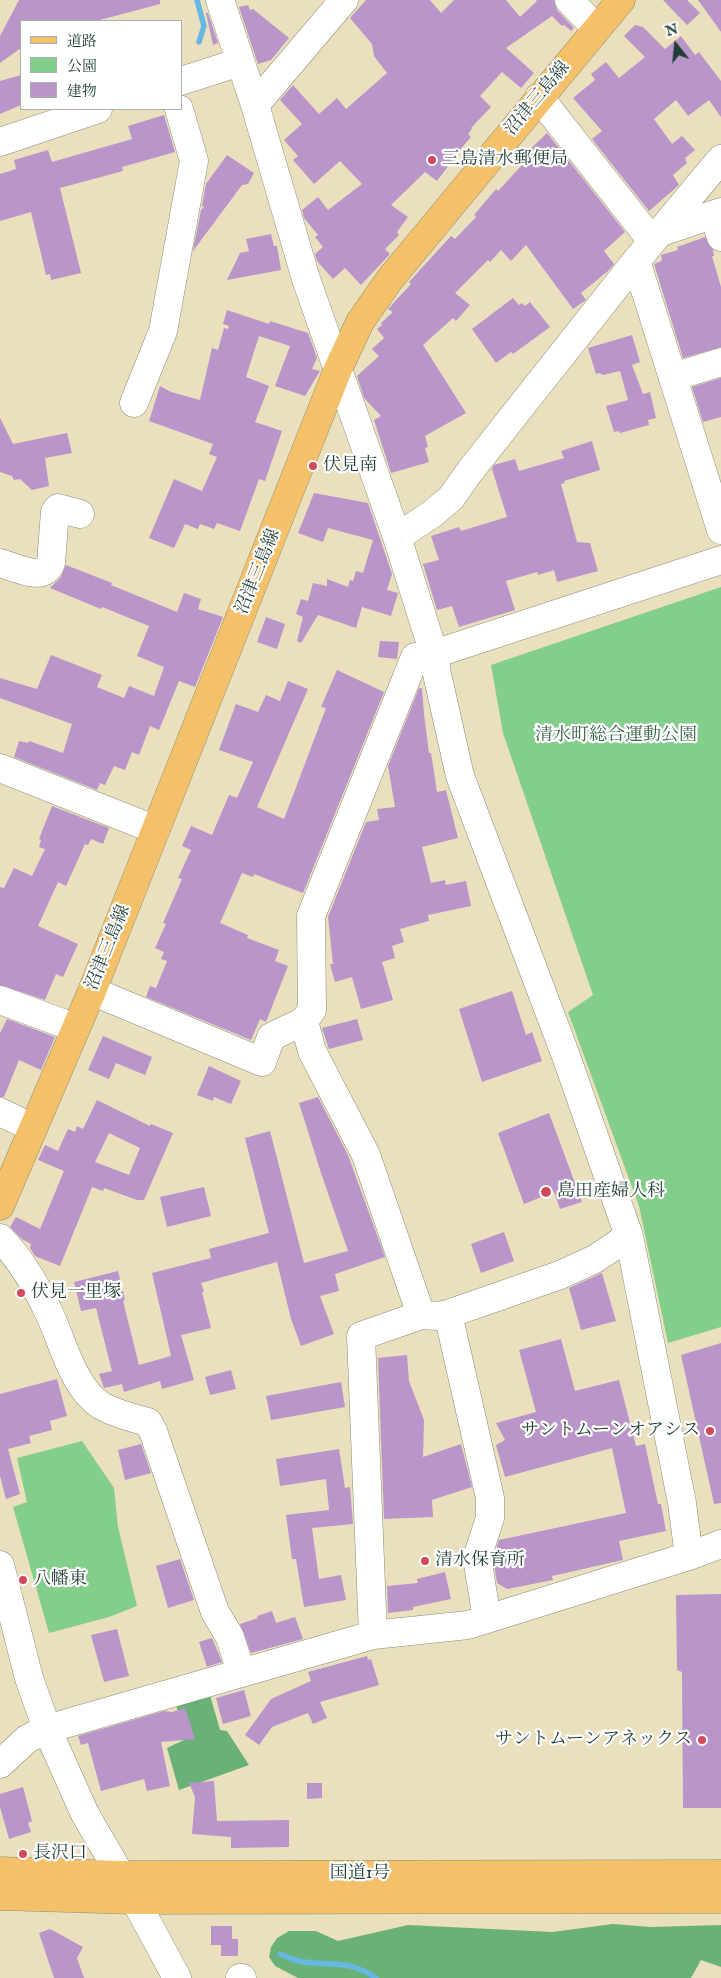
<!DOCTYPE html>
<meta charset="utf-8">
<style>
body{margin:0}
#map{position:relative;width:721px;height:1978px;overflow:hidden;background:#eae0bd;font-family:"IM FELL English","Noto Serif JP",serif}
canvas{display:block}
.legend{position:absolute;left:20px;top:20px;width:162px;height:90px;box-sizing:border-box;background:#fff;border:1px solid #a5b1ae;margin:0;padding:6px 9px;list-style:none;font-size:15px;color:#1f3d34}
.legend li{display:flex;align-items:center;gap:10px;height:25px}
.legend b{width:25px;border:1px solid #a5b1ae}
.north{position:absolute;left:651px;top:20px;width:50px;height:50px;-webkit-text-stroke:4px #fff;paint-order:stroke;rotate:344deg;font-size:14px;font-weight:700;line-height:20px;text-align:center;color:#1f3d34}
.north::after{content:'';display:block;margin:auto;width:18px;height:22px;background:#1f3d34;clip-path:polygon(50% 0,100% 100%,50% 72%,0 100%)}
</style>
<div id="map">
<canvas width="721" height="1978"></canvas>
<ul class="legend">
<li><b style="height:6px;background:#f4c16a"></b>道路</li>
<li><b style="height:14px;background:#83ce8b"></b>公園</li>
<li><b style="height:14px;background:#b995c9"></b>建物</li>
</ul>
<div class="north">N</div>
</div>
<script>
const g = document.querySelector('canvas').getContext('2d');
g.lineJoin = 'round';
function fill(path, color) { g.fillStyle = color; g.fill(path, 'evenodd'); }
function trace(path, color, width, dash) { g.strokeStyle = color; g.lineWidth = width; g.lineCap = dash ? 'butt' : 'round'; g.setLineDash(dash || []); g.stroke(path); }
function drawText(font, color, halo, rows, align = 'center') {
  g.font = font + ' "IM FELL English","Noto Serif JP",serif'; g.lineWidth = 4.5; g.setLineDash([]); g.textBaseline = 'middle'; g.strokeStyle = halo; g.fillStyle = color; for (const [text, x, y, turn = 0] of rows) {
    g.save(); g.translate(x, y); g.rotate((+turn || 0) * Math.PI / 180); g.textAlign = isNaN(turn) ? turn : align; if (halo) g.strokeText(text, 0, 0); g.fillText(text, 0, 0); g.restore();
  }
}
fill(new Path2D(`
 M 721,587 L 721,1327 L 668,1343 L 639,1206 L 568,1012 L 593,995 L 503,733 L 491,665 Z
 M 82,1441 L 114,1488 L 118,1527 L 137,1606 L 109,1617 L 49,1633 L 13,1507 L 27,1502 L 17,1458 Z`), '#83ce8b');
fill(new Path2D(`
 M 210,1695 L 220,1730 L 227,1731 L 249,1765 L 179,1790 L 167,1748 L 184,1740 L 176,1704 Z
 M 613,1924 L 651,1927 L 721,1925 L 721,1967 L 701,1960 L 691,1978 L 298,1978 L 275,1966 L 269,1957 L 271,1947 L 277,1938 L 289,1931 L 316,1931 L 338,1941 L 408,1925 L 552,1932 Z`), '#6ab177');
trace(new Path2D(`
 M 197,0 L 204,26 L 199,42
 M 280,1954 C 286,1956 293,1960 299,1961 C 330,1967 347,1958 376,1978`), '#66b7e1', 5.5);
fill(new Path2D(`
 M 19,0 L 160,0 L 160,4 L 96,21 L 21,21 L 21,48 L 0,63 L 0,36 Z
 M 366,0 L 430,0 L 441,13 L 454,0 L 506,0 L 520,17 L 537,1 L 536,0 L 554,0 L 557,10 L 574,28 L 571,31 L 564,25 L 562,26 L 552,16 L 506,48 L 534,73 L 521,88 L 502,72 L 480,96 L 491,107 L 471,128 L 472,129 L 468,134 L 471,137 L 451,160 L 452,161 L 437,181 L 425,172 L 391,205 L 408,217 L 397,232 L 399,235 L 385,249 L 390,254 L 361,285 L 345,268 L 333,279 L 317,261 L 315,254 L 323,247 L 315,237 L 318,235 L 304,218 L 302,210 L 318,197 L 328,210 L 362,184 L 340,161 L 314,184 L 293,160 L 298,156 L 284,140 L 302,124 L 280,100 L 293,85 L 319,114 L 337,98 L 346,109 L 387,73 L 374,56 L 372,44 L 350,18 Z
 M 663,0 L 687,0 L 700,13 L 687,25 Z
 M 698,0 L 721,0 L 721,32 Z
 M 248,5 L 250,10 L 253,9 L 289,38 L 271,60 L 258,64 L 239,7 Z
 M 206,13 L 208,13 L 218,43 L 213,45 Z
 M 635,25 L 643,27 L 665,49 L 681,36 L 695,55 L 699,52 L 721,81 L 721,117 L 709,100 L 688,116 L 676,100 L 654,119 L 672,144 L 682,136 L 695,150 L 685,158 L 687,163 L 673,175 L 679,185 L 649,211 L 592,139 L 602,131 L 573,98 L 595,80 L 591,74 L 606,62 L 619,78 L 645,57 L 624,36 Z
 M 21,75 L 21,105 L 0,114 L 0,81 Z
 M 164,115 L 175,152 L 122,167 L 123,171 L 60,188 L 81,273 L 51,280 L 50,274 L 46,275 L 31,212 L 0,221 L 0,174 L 16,169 L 14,160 L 48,150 L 52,162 L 132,139 L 128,126 Z
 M 547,133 L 625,232 L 604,251 L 614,264 L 608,271 L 581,293 L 586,300 L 573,309 L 526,245 L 511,261 L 501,250 L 490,262 L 488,260 L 455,293 L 470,305 L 456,321 L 453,318 L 423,345 L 466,413 L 425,436 L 428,447 L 425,448 L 429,462 L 391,473 L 374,420 L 381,416 L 364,398 L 357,376 L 379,356 L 372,349 L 384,338 L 377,329 L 382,325 L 381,323 L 393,312 L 388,309 L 411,284 L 409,282 L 451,236 L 455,239 L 476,217 L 474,215 L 496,189 L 498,191 L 523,164 L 518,161 Z
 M 227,155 L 254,173 L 248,184 L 242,185 L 193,251 L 201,210 L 204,207 L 202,206 L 206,184 Z
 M 271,234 L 274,246 L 277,246 L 281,270 L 227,280 L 240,253 L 249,251 L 246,239 Z
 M 705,237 L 713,250 L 714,256 L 712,256 L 721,287 L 721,347 L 683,358 L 654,264 L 662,261 L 661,255 L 678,250 L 677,247 Z
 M 513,298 L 519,305 L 522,303 L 525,306 L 530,302 L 550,327 L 524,346 L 513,354 L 511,352 L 496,363 L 472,329 Z
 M 227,310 L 269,324 L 270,321 L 308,333 L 317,358 L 312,369 L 320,371 L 305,396 L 275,386 L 290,346 L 259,336 L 246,377 L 269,386 L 255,422 L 282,431 L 265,481 L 259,479 L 240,531 L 217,523 L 214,529 L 200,524 L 198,529 L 185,524 L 174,548 L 149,538 L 174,479 L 202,491 L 217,457 L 209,454 L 213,444 L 149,421 L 160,386 L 171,392 L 200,400 L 212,348 L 218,350 L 224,328 L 228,329 L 229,326 L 223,324 Z
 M 632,335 L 640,362 L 632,365 L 643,394 L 650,392 L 656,418 L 648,420 L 649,425 L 620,433 L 619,431 L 614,432 L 606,406 L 628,400 L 620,371 L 603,375 L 600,373 L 596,374 L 588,348 Z
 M 721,378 L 721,417 L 703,422 L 692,387 Z
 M 0,418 L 13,444 L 67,433 L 72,453 L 45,458 L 49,486 L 32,490 L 20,479 L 14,480 L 12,476 L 0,472 Z
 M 592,441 L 600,470 L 564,481 L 565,483 L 561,484 L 577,542 L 590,543 L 598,571 L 557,582 L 554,570 L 538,575 L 537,572 L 506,581 L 515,610 L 459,627 L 452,606 L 437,610 L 423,564 L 439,560 L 431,536 L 459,527 L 461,531 L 507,517 L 492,469 L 494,465 L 515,459 L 519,471 L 564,458 L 561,451 Z
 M 314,493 L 368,503 L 392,574 L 387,590 L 398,593 L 391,616 L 362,607 L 356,628 L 318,615 L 301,643 L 297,641 L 303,617 L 296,614 L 301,599 L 308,601 L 313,583 L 327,586 L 327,579 L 348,587 L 350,580 L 353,581 L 356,571 L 363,573 L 373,540 L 328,528 L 323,542 L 298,533 Z
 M 66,565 L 112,583 L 111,585 L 177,612 L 184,593 L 201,599 L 198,609 L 223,617 L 195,687 L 179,681 L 159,730 L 150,726 L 139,755 L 132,752 L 125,770 L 114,766 L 105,785 L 100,783 L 97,790 L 14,757 L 19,741 L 28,743 L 29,741 L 63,753 L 72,724 L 0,698 L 0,678 L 37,689 L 51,655 L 102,675 L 97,687 L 124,698 L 129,686 L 154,696 L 164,667 L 137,656 L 149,626 L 102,607 L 101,609 L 50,588 L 61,577 Z
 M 266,617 L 285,624 L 277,649 L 257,642 Z
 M 380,641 L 399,642 L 397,659 L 378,657 Z
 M 337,670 L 384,692 L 303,893 L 254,874 L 253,877 L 242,873 L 220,923 L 248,935 L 247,938 L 279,950 L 275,961 L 288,966 L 266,1022 L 260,1019 L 251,1040 L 146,997 L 150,986 L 156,988 L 167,961 L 161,959 L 164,952 L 155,948 L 166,924 L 163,923 L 182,879 L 178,878 L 191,850 L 182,846 L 191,826 L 212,835 L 229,795 L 237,798 L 253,762 L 219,750 L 236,704 L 258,712 L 266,695 L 280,701 L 288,681 L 308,689 L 257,807 L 284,819 L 326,708 L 321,707 Z
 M 419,688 L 422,688 L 424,714 L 429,753 L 431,753 L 437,792 L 446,790 L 458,838 L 422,847 L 431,883 L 445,880 L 446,885 L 466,881 L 471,906 L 428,915 L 429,921 L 400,929 L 404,942 L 392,946 L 395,958 L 382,962 L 393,1000 L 361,1009 L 352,977 L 335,982 L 330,964 L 333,964 L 328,917 L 366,822 L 379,820 L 377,809 L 395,807 L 388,766 Z
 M 52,806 L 109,828 L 103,844 L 91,839 L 88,845 L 85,844 L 66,886 L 58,882 L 38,926 L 78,944 L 63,977 L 56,974 L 45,1000 L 0,985 L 0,887 L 4,888 L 14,868 L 32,876 L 45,849 L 39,847 L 41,840 L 39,839 Z
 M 512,991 L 526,1035 L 532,1032 L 542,1061 L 482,1082 L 459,1009 Z
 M 7,1019 L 55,1037 L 41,1070 L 19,1060 L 4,1097 L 0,1097 L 0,1033 Z
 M 357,1019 L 363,1040 L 329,1049 L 322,1028 Z
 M 103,1036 L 152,1057 L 145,1075 L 116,1063 L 109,1079 L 88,1070 Z
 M 209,1066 L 241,1081 L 231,1104 L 214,1097 L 213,1101 L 197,1095 Z
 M 318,1097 L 348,1155 L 385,1257 L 335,1274 L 339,1291 L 320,1296 L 334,1334 L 301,1346 L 291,1319 L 277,1262 L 201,1283 L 204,1291 L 202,1292 L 211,1328 L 181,1335 L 194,1380 L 162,1389 L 160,1381 L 124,1392 L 122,1384 L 104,1388 L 99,1374 L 112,1371 L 96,1308 L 81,1311 L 74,1282 L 118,1271 L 125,1300 L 123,1301 L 139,1365 L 171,1356 L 152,1273 L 211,1258 L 209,1249 L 269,1233 L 245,1138 L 270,1131 L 304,1263 L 348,1251 L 321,1173 L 299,1103 Z
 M 97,1100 L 150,1126 L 151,1124 L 173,1133 L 144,1200 L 137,1200 L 104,1188 L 103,1191 L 92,1187 L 60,1266 L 35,1256 L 30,1248 L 31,1244 L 22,1239 L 10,1227 L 16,1217 L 40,1229 L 64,1171 L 38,1160 L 45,1145 L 58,1151 L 68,1129 L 75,1132 L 77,1126 L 83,1129 ZM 109,1133 L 140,1148 L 129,1175 L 95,1162 Z
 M 549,1113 L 582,1202 L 560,1209 L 554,1192 L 524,1204 L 498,1133 Z
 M 204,1187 L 211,1216 L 167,1227 L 160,1197 Z
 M 504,1232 L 514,1261 L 481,1273 L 471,1244 Z
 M 602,1273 L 616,1321 L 581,1330 L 569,1288 Z
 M 561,1339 L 575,1391 L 619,1380 L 636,1446 L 645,1444 L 658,1504 L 661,1504 L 666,1531 L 619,1541 L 623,1560 L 552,1576 L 553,1580 L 507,1589 L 497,1583 L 493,1559 L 499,1540 L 626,1513 L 612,1448 L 505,1477 L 496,1445 L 505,1440 L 496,1423 L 536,1412 L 519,1350 Z
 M 721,1343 L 721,1503 L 714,1504 L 681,1355 Z
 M 407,1355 L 409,1381 L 424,1420 L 423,1457 L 461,1444 L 472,1487 L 432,1500 L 433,1517 L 384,1519 L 378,1358 Z
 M 231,1370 L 236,1389 L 210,1395 L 205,1377 Z
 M 57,1379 L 67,1416 L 50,1421 L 52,1430 L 29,1436 L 31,1443 L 8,1449 L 20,1494 L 6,1499 L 0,1476 L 0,1394 Z
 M 341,1382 L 345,1407 L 271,1420 L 266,1396 Z
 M 141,1444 L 151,1473 L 125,1480 L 118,1450 Z
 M 339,1449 L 345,1488 L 350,1487 L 353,1524 L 312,1528 L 319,1579 L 341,1575 L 346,1600 L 304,1607 L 296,1559 L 292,1559 L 286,1515 L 329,1510 L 326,1479 L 280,1486 L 276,1459 Z
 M 180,1559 L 194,1600 L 168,1608 L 156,1566 Z
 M 445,1572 L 451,1599 L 413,1607 L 413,1610 L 388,1613 L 387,1586 L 418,1583 L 417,1579 Z
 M 721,1594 L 721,1808 L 683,1808 L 682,1672 L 677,1670 L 676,1595 Z
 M 272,1611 L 276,1623 L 295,1617 L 303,1639 L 251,1653 L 240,1624 L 258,1618 L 257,1616 Z
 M 117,1629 L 129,1676 L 104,1682 L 91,1635 Z
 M 212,1638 L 222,1662 L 207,1667 L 199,1642 Z
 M 367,1656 L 368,1660 L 371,1659 L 379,1685 L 320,1702 L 327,1718 L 313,1724 L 308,1713 L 272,1727 L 259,1745 L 245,1735 L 271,1699 L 311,1681 L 308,1672 Z
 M 244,1690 L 251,1716 L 223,1724 L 216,1698 Z
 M 185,1708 L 195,1739 L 161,1742 L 170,1786 L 147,1791 L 144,1779 L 101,1791 L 88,1743 L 81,1745 L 78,1736 L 164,1711 L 172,1712 Z
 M 214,1781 L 217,1821 L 289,1820 L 289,1847 L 231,1848 L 231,1837 L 192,1834 L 195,1797 L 189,1783 Z
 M 307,1783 L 322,1783 L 322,1798 L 307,1799 Z
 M 23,1787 L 32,1821 L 28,1823 L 31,1832 L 9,1839 L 0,1807 L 0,1794 Z
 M 211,1926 L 232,1926 L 232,1939 L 238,1939 L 238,1956 L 221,1956 L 221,1945 L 211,1945 Z
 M 50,1929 L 83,1947 L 77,1958 L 84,1978 L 54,1978 L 39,1933 Z`), '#b995c9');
const minor = new Path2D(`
 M 220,0 L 255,105 L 306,279 L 397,537 L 434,654 L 437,674 L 460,776 L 566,1056 L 629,1236 L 682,1503 L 689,1556
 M 569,0 L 597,29
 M 181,81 L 240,62
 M 539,97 L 652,241
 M 255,105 L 344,0
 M 0,142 L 98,109
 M 714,215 L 721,237
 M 661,232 L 721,212
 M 636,261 L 721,530
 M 673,377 L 721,362
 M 134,403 L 163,331 L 194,161 L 179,109
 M 397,537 L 432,514 L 451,498 L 470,471 L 636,261 L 721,159
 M 0,563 C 15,567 44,583 51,563 L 55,512 L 58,508 L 80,514
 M 0,768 L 156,830
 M 92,991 L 262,1062 L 271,1037 L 304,1021
 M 0,1000 L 76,1028
 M 0,1112 L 33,1128
 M 0,1238 C 22,1260 37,1287 50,1315 C 63,1343 74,1391 104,1407 C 117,1414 133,1418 148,1422 L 153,1431 L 215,1612 L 230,1637 L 241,1672
 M 448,1314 L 490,1498 L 490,1518 L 477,1558 L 487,1619
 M 421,1315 L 366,1155 L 312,1051 L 304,1021 L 312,1010 L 311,916 L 415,657 L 434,654 L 721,560
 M 0,1565 L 29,1678 L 47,1729 L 85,1814 L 135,1900 L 177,1978
 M 373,1635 L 361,1336 L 421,1315 L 437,1316 L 448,1314 L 560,1275 L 595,1259 L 629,1236
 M 0,1764 L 27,1739 L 47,1729 L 373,1635 L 468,1625 L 689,1556 L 721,1544
 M 240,1978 L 242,1978`);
const major = new Path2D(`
 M 0,1206 L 92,991 L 338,369 L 360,322 L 390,279 L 621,0`);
const highway = new Path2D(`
 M 0,1871 L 120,1875 L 721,1874
 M 0,1896 L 135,1900 L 721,1899`);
trace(minor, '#848e78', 29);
trace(major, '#848e78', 29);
trace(highway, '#848e78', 29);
trace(minor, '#fff', 28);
trace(major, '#f4c16a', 28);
trace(highway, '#f4c16a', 28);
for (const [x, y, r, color] of [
 [432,160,5,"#d1495b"],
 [313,466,5,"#d1495b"],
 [546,1192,6,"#d1495b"],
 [21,1293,5,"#d1495b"],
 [710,1431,5,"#d1495b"],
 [425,1561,5,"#d1495b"],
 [23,1580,5,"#d1495b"],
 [702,1740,5,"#d1495b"],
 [23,1854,5,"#d1495b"]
]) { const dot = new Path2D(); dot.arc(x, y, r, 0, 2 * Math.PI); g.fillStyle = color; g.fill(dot); trace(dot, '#fff', 2); }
drawText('18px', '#1f3d34', '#fff', [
 ["沼津三島線",538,99,-50],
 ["沼津三島線",259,572,-68],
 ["沼津三島線",109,948,-68],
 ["国道1号",360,1874]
]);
drawText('18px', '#1f3d34', '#fff', [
 ["三島清水郵便局",442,160],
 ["伏見南",323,466],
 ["島田産婦人科",557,1192],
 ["伏見一里塚",31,1293],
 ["サントムーンオアシス",700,1431,"right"],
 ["清水保育所",435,1561],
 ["八幡東",33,1580],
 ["サントムーンアネックス",692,1740,"right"],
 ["長沢口",33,1854]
], 'left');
drawText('18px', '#38614a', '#fff', [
 ["清水町総合運動公園",616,736]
]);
</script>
